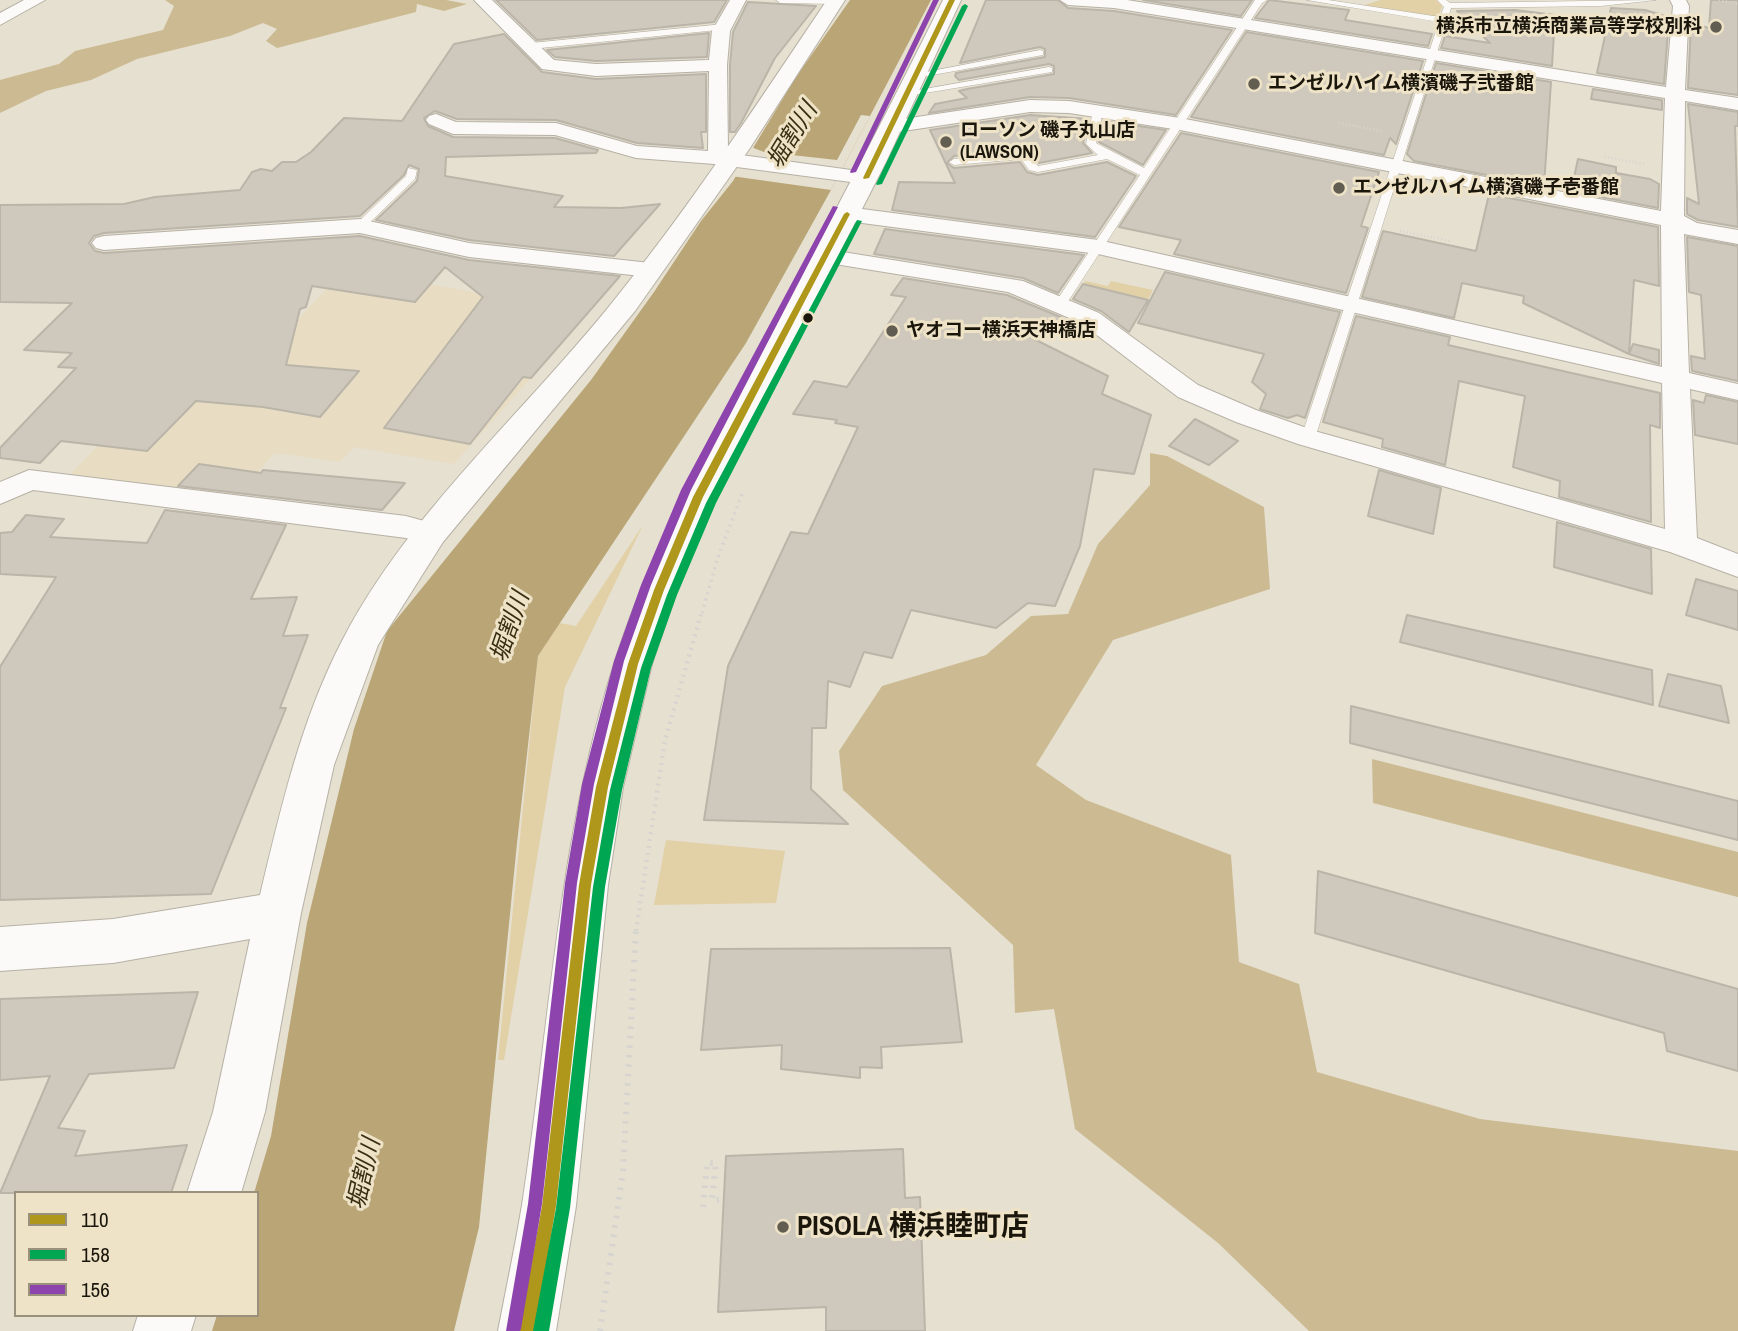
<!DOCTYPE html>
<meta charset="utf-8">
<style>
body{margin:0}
#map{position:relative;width:1738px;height:1331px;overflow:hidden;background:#e6e0d0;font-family:"Archivo Narrow",sans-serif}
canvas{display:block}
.legend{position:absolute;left:14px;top:1191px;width:245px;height:126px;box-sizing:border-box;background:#efe3c7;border:2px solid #9a917c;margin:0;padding:9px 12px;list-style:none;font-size:21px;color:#1a160c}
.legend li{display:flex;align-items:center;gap:14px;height:35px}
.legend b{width:35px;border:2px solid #9a917c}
</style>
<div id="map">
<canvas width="1738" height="1331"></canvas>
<ul class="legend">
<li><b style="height:9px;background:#ae971a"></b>110</li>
<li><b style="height:9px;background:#00a651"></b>158</li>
<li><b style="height:9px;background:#8e44ad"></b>156</li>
</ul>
</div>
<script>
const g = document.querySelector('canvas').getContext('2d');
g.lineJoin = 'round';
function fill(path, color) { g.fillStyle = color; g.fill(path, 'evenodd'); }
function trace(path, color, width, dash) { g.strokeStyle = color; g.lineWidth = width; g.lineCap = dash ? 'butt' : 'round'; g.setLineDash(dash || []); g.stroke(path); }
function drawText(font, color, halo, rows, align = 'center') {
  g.font = font + ' "Archivo Narrow","Noto Sans JP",sans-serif'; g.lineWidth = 6; g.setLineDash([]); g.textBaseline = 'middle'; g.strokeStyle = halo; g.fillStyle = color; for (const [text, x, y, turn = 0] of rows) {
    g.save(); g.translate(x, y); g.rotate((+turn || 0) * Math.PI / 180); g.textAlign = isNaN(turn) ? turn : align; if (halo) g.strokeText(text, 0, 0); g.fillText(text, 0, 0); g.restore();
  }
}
fill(new Path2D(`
 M 345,269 L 539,304 L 526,321 L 576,328 L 454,464 L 354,447 L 340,462 L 275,453 L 235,497 L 69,476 L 202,334 L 280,339 Z`), '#e8ddc3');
fill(new Path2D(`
 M 1381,0 L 1438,0 L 1443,4 L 1438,17 L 1361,6 Z
 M 1085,281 L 1108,286 L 1111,281 L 1153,290 L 1146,303 L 1084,284 Z
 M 643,525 L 565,687 L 504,1060 L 498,1060 L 538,656 L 559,623 L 576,626 Z
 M 666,840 L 785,851 L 776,903 L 654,905 Z`), '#e2d0a7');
fill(new Path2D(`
 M 165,0 L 446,0 L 467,4 L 444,11 L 417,4 L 416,12 L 277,48 L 266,41 L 277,29 L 263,23 L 230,36 L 137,59 L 91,80 L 46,91 L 0,113 L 0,80 L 59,64 L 75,51 L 163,30 L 174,6 Z
 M 1150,453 L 1167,456 L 1264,507 L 1270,589 L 1113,640 L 1036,765 L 1086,800 L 1231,855 L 1239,962 L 1299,984 L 1317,1072 L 1480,1119 L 1738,1151 L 1738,1331 L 1309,1331 L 1218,1243 L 1075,1129 L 1054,1009 L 1015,1013 L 1013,945 L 843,790 L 839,751 L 882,686 L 986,655 L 1031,616 L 1068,614 L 1098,544 L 1150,485 Z
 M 1372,759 L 1738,852 L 1738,897 L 1373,803 Z`), '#ccbb92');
fill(new Path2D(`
 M 850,0 L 931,0 L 831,190 L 746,343 L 538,656 L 517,843 L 479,1227 L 454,1331 L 212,1331 L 217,1315 L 257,1315 L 257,1193 L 254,1193 L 271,1136 L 307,923 L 354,729 L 387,631 L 591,380 L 654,292 L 701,221 L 733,181 L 796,77 Z`), '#b9a576');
fill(new Path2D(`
 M 861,115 L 870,116 L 831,190 L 731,176 L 751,147 L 764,152 L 837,160 Z`), '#e6e0d0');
const building = new Path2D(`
 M 496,0 L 727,0 L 714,22 L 537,40 Z
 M 986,0 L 1058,0 L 1068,8 L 1114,11 L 1232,30 L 1176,115 L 1069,98 L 1030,97 L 929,113 L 935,104 L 967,98 L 959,91 L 967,89 L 1054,74 L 1054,66 L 1049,64 L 959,80 L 955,76 L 956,73 L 1045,57 L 1045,49 L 1040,47 L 960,63 Z
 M 1143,0 L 1252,0 L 1241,16 Z
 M 1269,0 L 1349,10 L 1345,20 L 1432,34 L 1428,46 L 1255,18 Z
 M 1711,0 L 1738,0 L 1738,95 L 1688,88 L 1691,23 L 1709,28 Z
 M 748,2 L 816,6 L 775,58 L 741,123 L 735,132 L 730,132 L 730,65 L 733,32 Z
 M 1611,8 L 1645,10 L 1669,17 L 1664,84 L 1597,73 Z
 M 1515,10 L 1555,15 L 1552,66 L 1441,48 L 1445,36 L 1490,43 L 1457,11 Z
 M 1246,32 L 1423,61 L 1396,144 L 1390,138 L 1384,155 L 1191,117 Z
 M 709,33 L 707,57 L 596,61 L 555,57 L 547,50 Z
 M 504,34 L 542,72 L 596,79 L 706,74 L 706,132 L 701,132 L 703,148 L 637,143 L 556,120 L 457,119 L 435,111 L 424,118 L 428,126 L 453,137 L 555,138 L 598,150 L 596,153 L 446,157 L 445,176 L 563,196 L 554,207 L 621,208 L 660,204 L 614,256 L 469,240 L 376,220 L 417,181 L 419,169 L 409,165 L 404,175 L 360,216 L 104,233 L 94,236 L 89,243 L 95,251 L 104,253 L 360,236 L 469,260 L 620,276 L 531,378 L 523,377 L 470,444 L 384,428 L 483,297 L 445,267 L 415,302 L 312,286 L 306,307 L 300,309 L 286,365 L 359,371 L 320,417 L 263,407 L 196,401 L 147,451 L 61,441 L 40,463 L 0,458 L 0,448 L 76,368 L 58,367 L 72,353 L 24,350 L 72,303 L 0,302 L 0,205 L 124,204 L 155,197 L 240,190 L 252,172 L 261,169 L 272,171 L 282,162 L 296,162 L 311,152 L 344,118 L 402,121 L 454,44 Z
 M 1436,63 L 1551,82 L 1544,186 L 1414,161 L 1407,154 Z
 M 1593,89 L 1662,100 L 1662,110 L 1591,99 Z
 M 1688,104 L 1738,112 L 1738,126 L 1735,126 L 1738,227 L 1698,220 L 1687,214 L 1687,198 L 1699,204 Z
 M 1030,115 L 1089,119 L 1083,143 L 1092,153 L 1039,163 L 1024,150 L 954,156 L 947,163 L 954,168 L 1020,162 L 1027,172 L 1038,175 L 1107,162 L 1136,176 L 1095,237 L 892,210 L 899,182 L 955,183 L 930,130 Z
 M 1104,121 L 1166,130 L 1143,165 L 1099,142 Z
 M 1181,133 L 1379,172 L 1361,226 L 1368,228 L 1346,293 L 1174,254 L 1181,240 L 1119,227 Z
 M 1578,159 L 1616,167 L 1616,173 L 1650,179 L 1659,184 L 1658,208 L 1571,191 Z
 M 1489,194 L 1658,227 L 1659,286 L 1634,280 L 1629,354 L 1523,303 L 1524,296 L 1462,283 L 1454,318 L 1362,297 L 1383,231 L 1476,251 Z
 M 885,229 L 1084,255 L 1058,293 L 1023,278 L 874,254 Z
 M 1687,237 L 1738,246 L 1738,381 L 1692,371 L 1691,356 L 1705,359 L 1701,295 L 1689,292 Z
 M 1165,272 L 1340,312 L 1305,418 L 1297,415 L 1288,418 L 1260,409 L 1266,394 L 1252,382 L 1264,354 L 1138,323 Z
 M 903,278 L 1007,295 L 1080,325 L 1093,335 L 1030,319 L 1024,334 L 1108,376 L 1102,394 L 1151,415 L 1134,474 L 1094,469 L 1080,546 L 1055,606 L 1028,603 L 996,628 L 911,610 L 892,658 L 864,652 L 850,687 L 828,681 L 826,728 L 812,728 L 811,789 L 848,824 L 704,820 L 728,666 L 791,532 L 808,534 L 858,427 L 835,423 L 837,420 L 793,414 L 814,381 L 847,387 L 906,297 L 891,295 Z
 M 1083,284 L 1148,300 L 1129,332 L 1101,311 L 1073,299 Z
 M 1356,316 L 1450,337 L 1448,345 L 1660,393 L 1660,428 L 1650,425 L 1651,522 L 1559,497 L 1560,481 L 1513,467 L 1525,396 L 1459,381 L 1445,465 L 1382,447 L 1383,439 L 1323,422 Z
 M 1633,344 L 1659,350 L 1659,364 L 1629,354 Z
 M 1706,395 L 1738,402 L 1738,444 L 1695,435 L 1693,400 L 1704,403 Z
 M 1195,419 L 1238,441 L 1209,465 L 1169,446 Z
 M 199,464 L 261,473 L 263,470 L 405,483 L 382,510 L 178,486 Z
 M 1379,470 L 1441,488 L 1433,534 L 1368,516 Z
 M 165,510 L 286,525 L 251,599 L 297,597 L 283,636 L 308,635 L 280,708 L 286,708 L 211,894 L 0,900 L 0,667 L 56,577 L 0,574 L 0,533 L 12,532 L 26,515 L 64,519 L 50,537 L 147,543 Z
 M 1557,522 L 1651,549 L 1652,594 L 1554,567 Z
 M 1696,579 L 1738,591 L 1738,630 L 1686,615 Z
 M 1407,615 L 1652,670 L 1653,705 L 1400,642 Z
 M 1668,674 L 1721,686 L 1729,723 L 1659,706 Z
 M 1351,706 L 1738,801 L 1738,840 L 1350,743 Z
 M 1318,871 L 1738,989 L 1738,1071 L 1667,1051 L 1664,1033 L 1315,933 Z
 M 950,948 L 962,1042 L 881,1047 L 882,1068 L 860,1067 L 860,1078 L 781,1069 L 782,1045 L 701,1050 L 711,949 Z
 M 198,992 L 174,1068 L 89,1074 L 58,1128 L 85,1131 L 75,1156 L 187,1145 L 171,1193 L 0,1193 L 50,1076 L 0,1080 L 0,999 Z
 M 903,1149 L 905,1198 L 920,1197 L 925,1331 L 826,1331 L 826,1307 L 718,1312 L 726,1156 Z`);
fill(building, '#cfc9bd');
trace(building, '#bab5a8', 2);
const service = new Path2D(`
 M 776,0 L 839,0 L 839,1 L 835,4 L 780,3 Z
 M 1255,0 L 1267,0 L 1262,3 L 1067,303 L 1061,307 L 1057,306 L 1055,303 L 1140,175 L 1107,159 L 1038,172 L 1029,170 L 1021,159 L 954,165 L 949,162 L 954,159 L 1024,153 L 1038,166 L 1098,155 L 1086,144 L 1093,111 L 1098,108 L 1103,111 L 1096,143 L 1144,168 Z
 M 1307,0 L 1328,0 L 1440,17 L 1444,7 L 1437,0 L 1446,0 L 1450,3 L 1656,0 L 1601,6 L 1451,8 L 1315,438 L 1308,443 L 1301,438 L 1439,22 Z
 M 724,24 L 727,25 L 727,29 L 531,49 L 526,46 L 531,43 Z
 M 1040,50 L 1043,51 L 1043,55 L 916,78 L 911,75 Z
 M 1049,67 L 1052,68 L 1052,72 L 907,96 L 902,93 Z
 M 408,168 L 417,170 L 415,179 L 364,228 L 356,228 L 356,224 L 406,176 Z`);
const minor = new Path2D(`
 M 24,0 L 45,0 L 0,25 L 0,13 Z
 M 474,0 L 492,0 L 554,60 L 596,64 L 709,60 L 712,31 L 730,0 L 746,0 L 730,31 L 727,65 L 728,151 L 734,154 L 866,172 L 874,173 L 877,178 L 874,183 L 866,184 L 714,164 L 636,158 L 555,135 L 453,134 L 429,124 L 426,120 L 429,116 L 436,114 L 456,122 L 556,123 L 637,146 L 708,151 L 709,71 L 596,76 L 542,69 Z
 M 1060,0 L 1127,0 L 1666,87 L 1673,6 L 1670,0 L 1686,0 L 1689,6 L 1685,90 L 1738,98 L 1738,110 L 1685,101 L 1684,216 L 1697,223 L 1738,230 L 1738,244 L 1684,234 L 1689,373 L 1738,384 L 1738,400 L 1690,389 L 1697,538 L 1738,554 L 1738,577 L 1670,552 L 1298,444 L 1236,422 L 1178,397 L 1081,323 L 1008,292 L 816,261 L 812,256 L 816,251 L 824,249 L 1023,281 L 1099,313 L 1198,385 L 1256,410 L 1318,432 L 1665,529 L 1662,383 L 1098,254 L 847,221 L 839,219 L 836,214 L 839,209 L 847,207 L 1098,240 L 1662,367 L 1661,225 L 1180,130 L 1069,113 L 1030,112 L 890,133 L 883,131 L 880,127 L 883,123 L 890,121 L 1030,100 L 1069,101 L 1180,118 L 1661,211 L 1665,98 L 1114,8 L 1068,5 Z
 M 360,219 L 469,243 L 650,263 L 659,265 L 662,270 L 659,275 L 650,277 L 469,257 L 360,233 L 104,250 L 96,248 L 92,243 L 96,238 L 104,236 Z
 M 29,470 L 406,516 L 442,526 L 447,534 L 442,542 L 431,545 L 406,538 L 33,490 L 0,504 L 0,482 Z`);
const tertiary = new Path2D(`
 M 827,0 L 845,0 L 750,148 L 635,311 L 443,542 L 378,645 L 334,765 L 301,913 L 265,1112 L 241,1193 L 187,1193 L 213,1112 L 250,939 L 113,963 L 0,971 L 0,927 L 113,919 L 260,895 C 281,808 301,719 343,639 C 409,512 526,411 615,299 C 692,204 759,101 827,0 Z
 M 138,1315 L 196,1315 L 191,1331 L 133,1331 Z`);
const trunk = new Path2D(`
 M 943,0 L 961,0 L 887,160 L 715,497 L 677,590 L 652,664 L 623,787 L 608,885 L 576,1206 L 556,1331 L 498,1331 C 506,1289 515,1247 522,1205 C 550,1024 558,840 614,664 C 651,546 713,438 772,329 C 831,220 888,111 943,0 Z`);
trace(service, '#b6b1a5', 1);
trace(minor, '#b6b1a5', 2);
trace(tertiary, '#b6b1a5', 2);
trace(trunk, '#b6b1a5', 2);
trace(new Path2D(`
 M 1719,0 L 1738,4
 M 1339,123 L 1382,131
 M 1605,157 L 1645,164
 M 1400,231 L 1451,241`), '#d6d4cf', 2.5, [1, 2.5]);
trace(new Path2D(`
 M 702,613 L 718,557 L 742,494`), '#d6d4cf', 3.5, [2, 4.5]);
trace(new Path2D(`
 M 636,931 L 665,740 L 702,611`), '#d6d4cf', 4.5, [2, 5]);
trace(new Path2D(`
 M 703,1207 L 707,1163 L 716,1163 L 712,1200 L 724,1199
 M 600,1331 L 623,1170 L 636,929`), '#d6d4cf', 6, [2.5, 7]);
fill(service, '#fbfaf8');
fill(minor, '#fbfaf8');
fill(tertiary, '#fbfaf8');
fill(trunk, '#fbfaf8');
fill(new Path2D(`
 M 949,0 L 955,0 L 869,178 L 864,179 L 863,178 Z
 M 847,212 L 850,214 L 703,497 L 664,590 L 638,664 L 608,787 L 591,885 L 556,1206 L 535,1331 L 519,1331 L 542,1206 L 579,885 L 596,787 L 628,664 L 654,590 L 693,497 L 844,214 Z`), '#ae971a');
fill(new Path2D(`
 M 965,4 L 968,6 L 882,184 L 877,185 L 876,184 L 962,6 Z
 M 857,220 L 862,221 L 716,503 L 677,595 L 651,668 L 622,790 L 605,887 L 570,1208 L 549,1331 L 533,1331 L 556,1208 L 593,887 L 610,790 L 641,668 L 667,595 L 706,503 Z`), '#00a651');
fill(new Path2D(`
 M 933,0 L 939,0 L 856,172 L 851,173 L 850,172 Z
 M 833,206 L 838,207 L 691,490 L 651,585 L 624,661 L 594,784 L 577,883 L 542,1204 L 521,1329 L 520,1331 L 506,1331 L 528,1204 L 565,883 L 582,784 L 614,661 L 641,585 L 681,490 Z`), '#8e44ad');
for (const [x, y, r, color] of [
 [1716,27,7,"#615d51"],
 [1254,84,7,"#615d51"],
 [946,142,7,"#615d51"],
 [1339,188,7,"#615d51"],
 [808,318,6,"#1a160c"],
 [892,331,7,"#615d51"],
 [783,1227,7,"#615d51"]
]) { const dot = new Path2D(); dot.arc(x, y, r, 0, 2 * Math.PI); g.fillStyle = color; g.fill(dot); trace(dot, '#efe3c7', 2.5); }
drawText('bold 19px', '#1a160c', '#efe3c7', [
 ["横浜市立横浜商業高等学校別科",1702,27,"right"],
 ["エンゼルハイム横濱磯子弐番館",1268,84],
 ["ローソン 磯子丸山店",960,131],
 ["(LAWSON)",960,153],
 ["エンゼルハイム横濱磯子壱番館",1353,188],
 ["ヤオコー横浜天神橋店",906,331]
], 'left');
drawText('italic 24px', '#3b2f12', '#efe3c7', [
 ["堀割川",793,136,-58],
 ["堀割川",511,627,-71],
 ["堀割川",365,1174,-77]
]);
drawText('bold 28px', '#1a160c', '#efe3c7', [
 ["PISOLA 横浜睦町店",797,1227]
], 'left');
</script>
